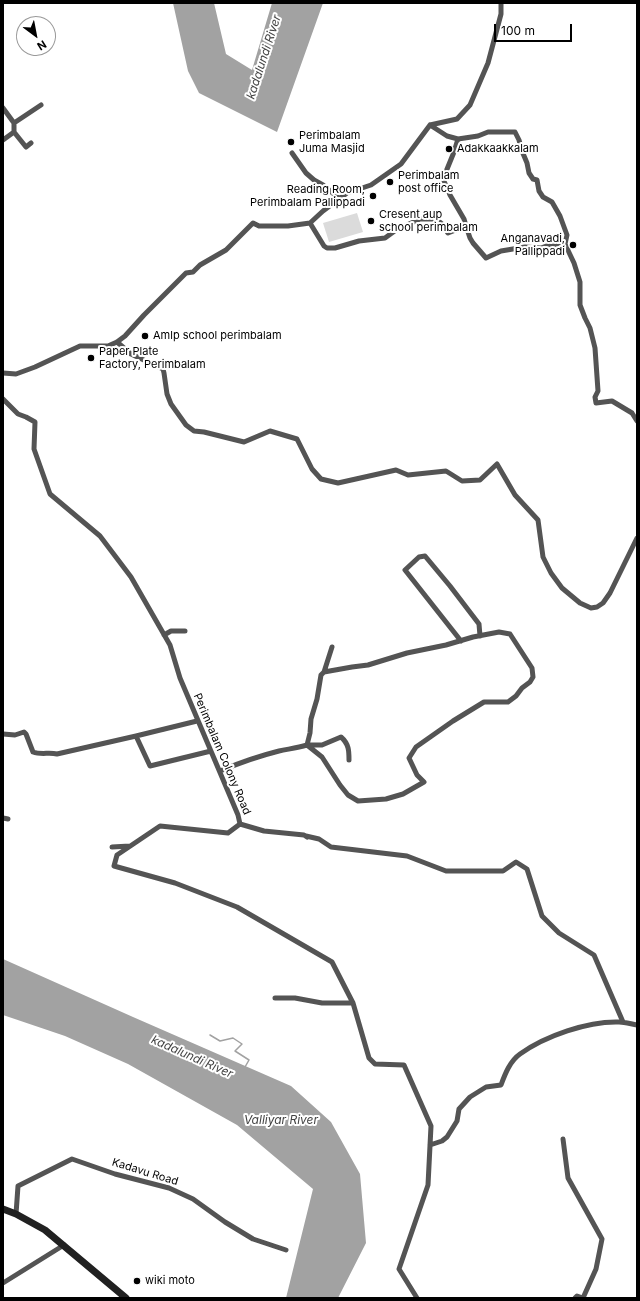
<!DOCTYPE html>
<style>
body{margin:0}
#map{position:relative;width:640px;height:1301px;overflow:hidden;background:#fff;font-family:Inter,sans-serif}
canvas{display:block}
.frame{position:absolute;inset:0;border:4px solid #000;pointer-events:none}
.north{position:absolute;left:16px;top:16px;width:40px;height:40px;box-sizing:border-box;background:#fff;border:1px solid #999;border-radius:50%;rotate:148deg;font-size:11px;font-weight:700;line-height:16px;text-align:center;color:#000}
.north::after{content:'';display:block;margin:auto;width:14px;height:18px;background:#000;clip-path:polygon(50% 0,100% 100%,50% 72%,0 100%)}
.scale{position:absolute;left:494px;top:24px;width:78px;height:18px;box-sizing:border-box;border:2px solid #000;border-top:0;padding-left:5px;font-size:12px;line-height:14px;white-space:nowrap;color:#000;-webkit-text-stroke:3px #fff;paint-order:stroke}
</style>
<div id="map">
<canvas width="640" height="1301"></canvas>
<div class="frame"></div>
<div class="north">N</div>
<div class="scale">100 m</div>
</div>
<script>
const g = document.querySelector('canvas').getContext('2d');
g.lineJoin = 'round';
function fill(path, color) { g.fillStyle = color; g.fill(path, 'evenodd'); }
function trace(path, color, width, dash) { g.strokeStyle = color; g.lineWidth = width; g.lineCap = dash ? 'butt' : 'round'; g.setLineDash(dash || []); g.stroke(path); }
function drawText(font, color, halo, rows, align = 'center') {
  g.font = font + ' Inter,sans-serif'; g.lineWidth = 4; g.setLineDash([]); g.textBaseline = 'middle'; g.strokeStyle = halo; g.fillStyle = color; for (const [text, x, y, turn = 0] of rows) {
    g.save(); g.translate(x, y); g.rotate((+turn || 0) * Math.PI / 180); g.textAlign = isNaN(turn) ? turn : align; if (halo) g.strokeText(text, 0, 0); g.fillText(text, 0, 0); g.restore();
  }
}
fill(new Path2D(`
 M 357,213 L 363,232 L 329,242 L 323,223 Z`), '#dbdbdb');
fill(new Path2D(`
 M 173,3 L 214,3 L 226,54 L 252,70 L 272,3 L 323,3 L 277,132 L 199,93 L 188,71 Z
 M 3,959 L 133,1017 L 291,1086 L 331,1122 L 360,1174 L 366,1243 L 338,1298 L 286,1298 L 313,1189 L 237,1125 L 128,1064 L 65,1036 L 3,1015 Z`), '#a2a2a2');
trace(new Path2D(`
 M 210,1035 L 220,1041 L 233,1038 L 242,1044 L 235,1051 L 249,1060 L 245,1067`), '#a2a2a2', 1.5);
trace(new Path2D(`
 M 3,108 L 14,123
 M 430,125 L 447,136 L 458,139 L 478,136 L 488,132 L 515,132 L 519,140 L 522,151 L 527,163 L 529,173 L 533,179 L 537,180 L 539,191 L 543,197 L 552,202 L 560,216 L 567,235 L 565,244
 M 14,132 L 14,123 L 41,105
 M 458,139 L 454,152 L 443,179 L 450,195 L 464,219 L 466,226
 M 3,140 L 14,132 L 26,147 L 31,143
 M 292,153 L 306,173 L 314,180 L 323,185 L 340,199
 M 310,223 L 324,246 L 327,248 L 335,248 L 359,241 L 385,238 L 396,230 L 420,219 L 436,219 L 442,224 L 448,233 L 466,226 L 470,238 L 473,243 L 486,258 L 501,251 L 525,247 L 541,248 L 549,245 L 565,244
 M 565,244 L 574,263 L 580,282 L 580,305 L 585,318 L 590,328 L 595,348 L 598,391 L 595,397 L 596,403 L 612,401 L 632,413 L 637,421
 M 117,342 L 131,354 L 163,369 L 164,373 L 167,394 L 171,404 L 186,425 L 194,431 L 204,432 L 244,442 L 270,431 L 297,439 L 312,469 L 321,479 L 338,483 L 396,470 L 408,475 L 446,471 L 462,481 L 480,480 L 497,464 L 515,495 L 538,520 L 543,557 L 551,573 L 562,588 L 580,603 L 591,608 L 597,607 L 603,603 L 610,593 L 637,538
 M 3,373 L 16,374 L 35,367 L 80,346 L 108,346 L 117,342 L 125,336 L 144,315 L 186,273 L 193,272 L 200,265 L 226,250 L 253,223 L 259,226 L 288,226 L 310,223 L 323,211 L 347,193 L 371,185 L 401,164 L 430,125 L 457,119 L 470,105 L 488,63 L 501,14 L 501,3
 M 3,399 L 18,414 L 26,417 L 35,422 L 34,449 L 50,494 L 100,536 L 131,577 L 170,645 L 180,678 L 238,815 L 240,824 L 228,833 L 160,826 L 117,855 L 114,866 L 175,883 L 237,907 L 332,962 L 353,1003 L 369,1058 L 375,1064 L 404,1065 L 431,1126 L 428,1185 L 399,1269 L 417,1298
 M 164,635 L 171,631 L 185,631
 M 461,641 L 405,570 L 419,557 L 425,556 L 450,586 L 479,624 L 480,636
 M 324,672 L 332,647
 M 3,734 L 15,735 L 24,732 L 26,734 L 33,752 C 41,755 49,752 57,754 L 136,736 L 197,721
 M 136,736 L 150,766 L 211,751
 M 307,745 L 322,745 L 341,737 C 349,744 349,751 349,760
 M 220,771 C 239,763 259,756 279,751 C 288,749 297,748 307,745 L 310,733 L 311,719 L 317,699 L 321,675 L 324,672 L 352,667 L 368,665 L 407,653 L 446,645 L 473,637 L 499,632 L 510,634 L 532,668 L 533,677 L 530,682 L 522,688 L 516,696 L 508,702 L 484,702 L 453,721 L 416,747 L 409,758 L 417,775 L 424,782 L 403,794 L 386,799 L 358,801 L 348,795 L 340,785 L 322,757 L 307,745
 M 3,818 L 8,819
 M 240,824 L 264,831 L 304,835 L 307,837
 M 306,836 L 319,839 L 331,847 L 407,856 L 446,871 L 503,871 L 516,862 L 527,869 L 542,916 L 559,933 L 594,955 L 623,1022
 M 112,847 L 130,846
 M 275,998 L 295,998 L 322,1003 L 353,1003
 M 563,1139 L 568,1178 L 602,1239 L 596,1269 L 583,1298
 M 430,1145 L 442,1141 L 447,1137 L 457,1121 L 459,1109 L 470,1097 L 486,1087 L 501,1085 C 505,1074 510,1061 520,1054 C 545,1036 588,1021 619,1022 C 625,1022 631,1024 637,1025
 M 16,1214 L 18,1186 L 72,1159 L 115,1174 L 169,1188 L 193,1199 L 225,1222 L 253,1239 L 286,1250
 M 3,1283 L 64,1245
 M 575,1298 L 577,1296 L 583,1298`), '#545454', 5);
trace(new Path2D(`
 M 3,1209 L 16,1214 L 45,1230 L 126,1298`), '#212121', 7);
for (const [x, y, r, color] of [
 [291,142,4,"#000"],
 [449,149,4,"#000"],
 [390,182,4,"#000"],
 [373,196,4,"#000"],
 [371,221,4,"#000"],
 [573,245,4,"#000"],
 [145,336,4,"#000"],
 [91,358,4,"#000"],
 [137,1281,4,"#000"]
]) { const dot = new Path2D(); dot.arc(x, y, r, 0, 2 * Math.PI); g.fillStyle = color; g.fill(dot); trace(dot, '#fff', 1.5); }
drawText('11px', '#000', '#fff', [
 ["Perimbalam",299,136],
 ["Juma Masjid",299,149],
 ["Adakkaakkalam",457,149],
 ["Perimbalam",398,176],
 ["post office",398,189],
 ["Reading Room,",365,190,"right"],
 ["Perimbalam Pallippadi",365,203,"right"],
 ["Cresent aup",379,215],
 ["school perimbalam",379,228],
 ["Anganavadi,",565,239,"right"],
 ["Pallippadi",565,252,"right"],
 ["Amlp school perimbalam",153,336],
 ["Paper Plate",99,352],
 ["Factory, Perimbalam",99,365],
 ["wiki moto",145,1281]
], 'left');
drawText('11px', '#000', '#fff', [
 ["Perimbalam Colony Road",222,754,67],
 ["Kadavu Road",145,1172,17]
]);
drawText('italic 12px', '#434343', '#fff', [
 ["kadalundi River",264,57,-72],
 ["kadalundi River",192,1057,24],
 ["Valliyar River",281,1120]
]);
</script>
